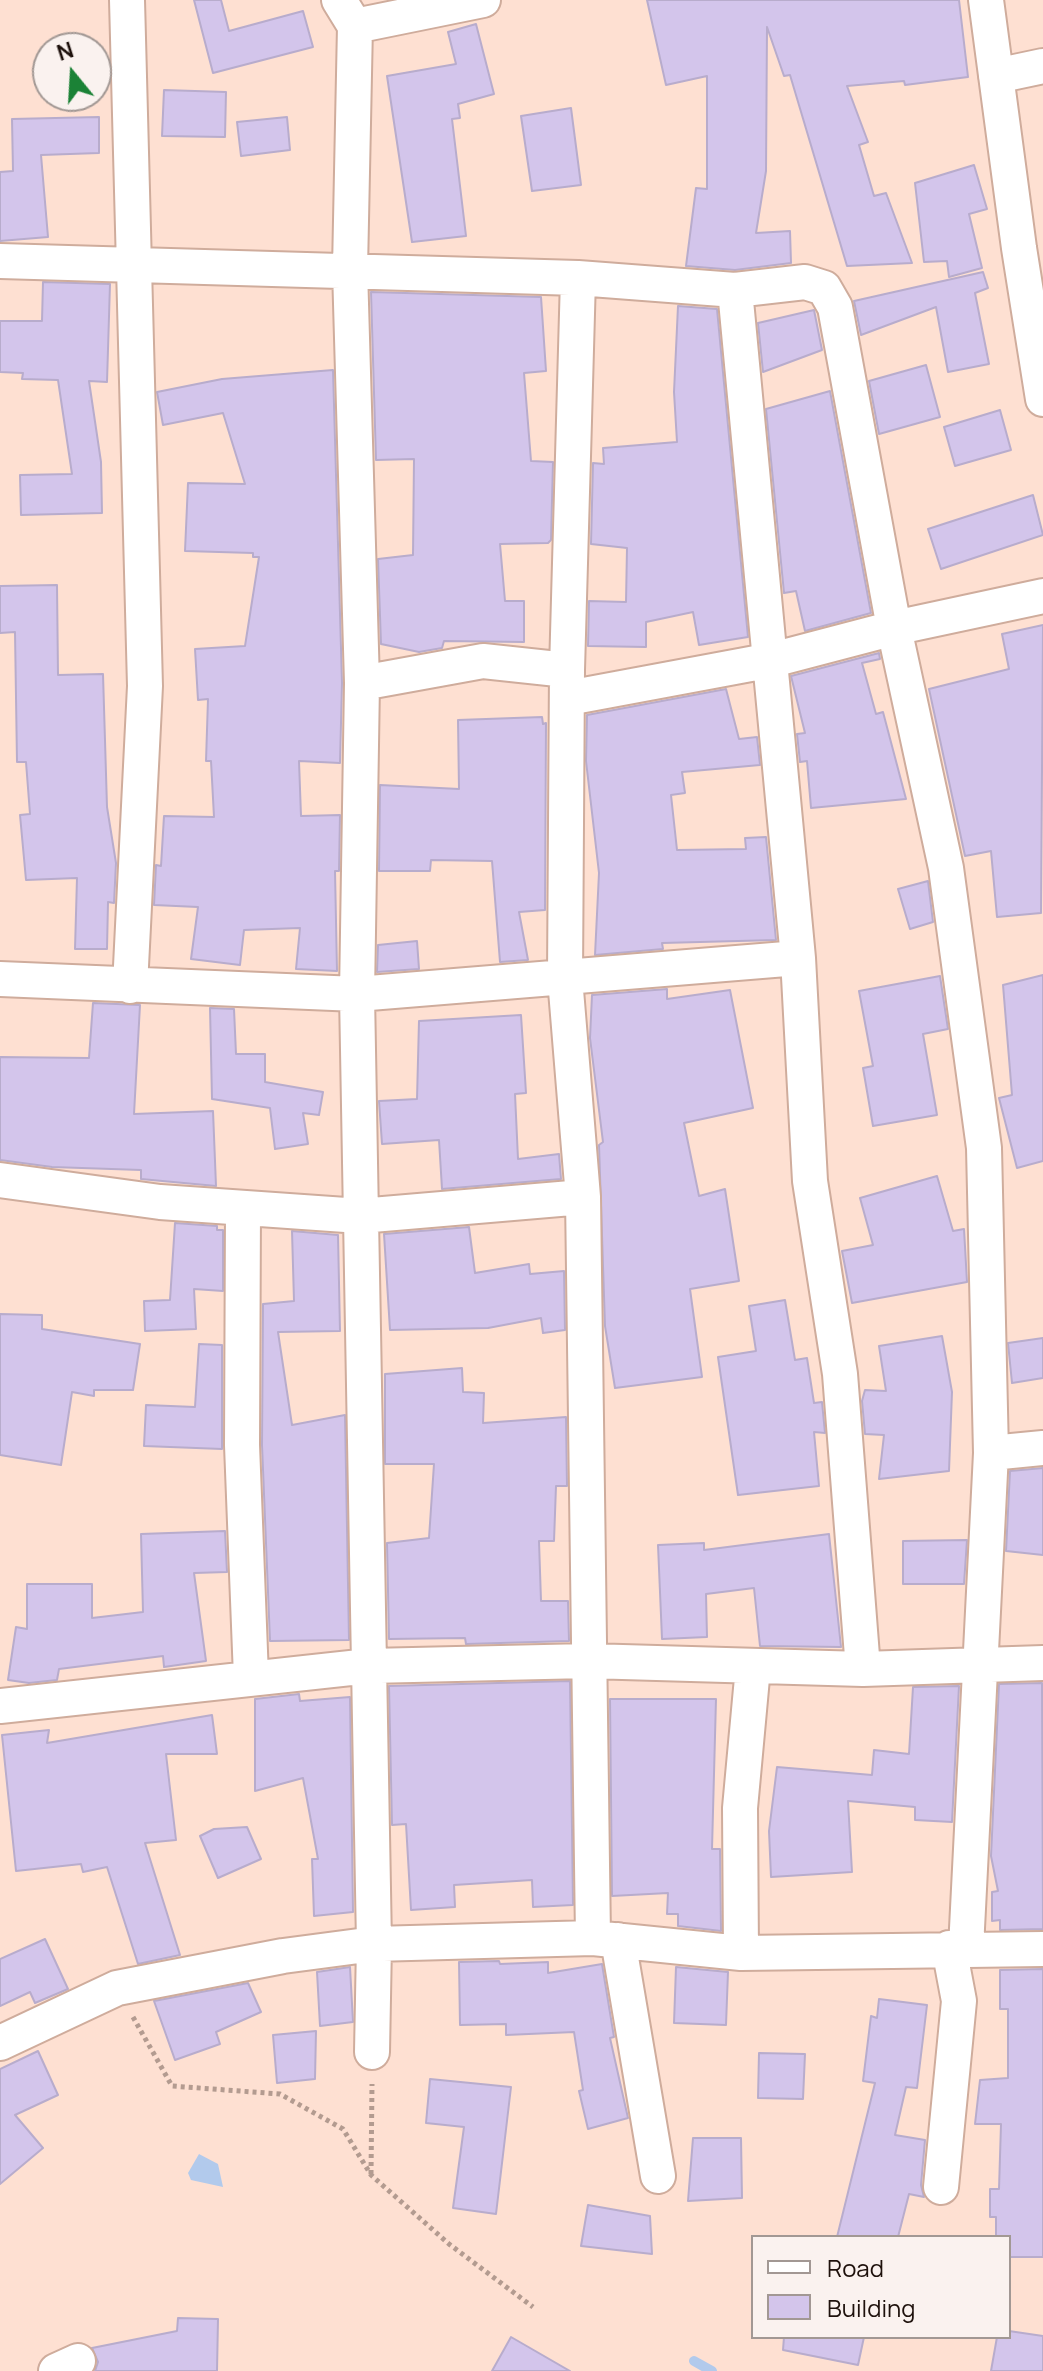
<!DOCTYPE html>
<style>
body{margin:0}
#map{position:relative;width:1043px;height:2371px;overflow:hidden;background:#fee0d2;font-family:Manrope,sans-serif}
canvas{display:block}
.legend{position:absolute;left:751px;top:2235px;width:260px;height:104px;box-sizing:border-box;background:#faf2ef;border:2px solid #a29894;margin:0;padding:10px 14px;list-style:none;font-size:24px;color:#1e110c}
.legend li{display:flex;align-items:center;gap:16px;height:40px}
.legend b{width:40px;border:2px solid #a29894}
.north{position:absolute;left:32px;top:32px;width:80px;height:80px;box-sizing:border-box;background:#faf2ef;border:2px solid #a29894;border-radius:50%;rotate:342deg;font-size:22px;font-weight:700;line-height:32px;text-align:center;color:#1e110c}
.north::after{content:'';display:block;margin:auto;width:28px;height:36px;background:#1b8236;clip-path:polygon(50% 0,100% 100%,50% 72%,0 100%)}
</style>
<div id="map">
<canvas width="1043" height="2371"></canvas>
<ul class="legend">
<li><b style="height:10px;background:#fff"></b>Road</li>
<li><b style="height:22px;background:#d3c5eb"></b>Building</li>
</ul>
<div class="north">N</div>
</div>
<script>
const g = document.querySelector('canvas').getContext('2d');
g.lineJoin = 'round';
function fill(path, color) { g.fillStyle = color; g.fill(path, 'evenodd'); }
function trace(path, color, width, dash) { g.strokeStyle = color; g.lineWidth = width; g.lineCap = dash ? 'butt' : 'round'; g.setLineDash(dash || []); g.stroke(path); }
fill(new Path2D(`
 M 199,2154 L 218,2164 L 223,2187 L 191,2180 L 188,2173 Z`), '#b2caec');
trace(new Path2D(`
 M 694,2361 L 712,2371`), '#b2caec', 10);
const building = new Path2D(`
 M 194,0 L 221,0 L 229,31 L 303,11 L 313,47 L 213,73 Z
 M 647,0 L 959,0 L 968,77 L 905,85 L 904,81 L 847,86 L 868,142 L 859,145 L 874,196 L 886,193 L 912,263 L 847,266 L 790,75 L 784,76 L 767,27 L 766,171 L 756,233 L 790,231 L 791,263 L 735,270 L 686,266 L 696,188 L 707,189 L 707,76 L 666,85 Z
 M 476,24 L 494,94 L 458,104 L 460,118 L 452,119 L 466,236 L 412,242 L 387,76 L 456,64 L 448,32 Z
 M 164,90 L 226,92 L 225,137 L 162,136 Z
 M 571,108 L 581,185 L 532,191 L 521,116 Z
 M 99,117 L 99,153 L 41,155 L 48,237 L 0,241 L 0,172 L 13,171 L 12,119 Z
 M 287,117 L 290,150 L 241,156 L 237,122 Z
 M 974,165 L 987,209 L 969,214 L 982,268 L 949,277 L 947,261 L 924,262 L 915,183 Z
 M 983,272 L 988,288 L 975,293 L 989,364 L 948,372 L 936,307 L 861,335 L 854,301 Z
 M 43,282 L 110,284 L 107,382 L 89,381 L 101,462 L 102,513 L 21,515 L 20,475 L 72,474 L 58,380 L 22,379 L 23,373 L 0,372 L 0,321 L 42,321 Z
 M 371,292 L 541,297 L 546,371 L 524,373 L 531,461 L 553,462 L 551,540 L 548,543 L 500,544 L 505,601 L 524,601 L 524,642 L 444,641 L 442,648 L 419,652 L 381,644 L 378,559 L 413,555 L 414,459 L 376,460 Z
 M 678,306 L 717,309 L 748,637 L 699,645 L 693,612 L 646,622 L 646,647 L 588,646 L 589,601 L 626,602 L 627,548 L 591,544 L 593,463 L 604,464 L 603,448 L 677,442 L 674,392 Z
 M 814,310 L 822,350 L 763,372 L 758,323 Z
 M 926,365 L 940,417 L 879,434 L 869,381 Z
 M 333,370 L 342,683 L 340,763 L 299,761 L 301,816 L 340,815 L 339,871 L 335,871 L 337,971 L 296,969 L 300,928 L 244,930 L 240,965 L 191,959 L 198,907 L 154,905 L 156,865 L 161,866 L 164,816 L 214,817 L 211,761 L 206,761 L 208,699 L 198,700 L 195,649 L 245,646 L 259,557 L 253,557 L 253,553 L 185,551 L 188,483 L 245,484 L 223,413 L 163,425 L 157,392 L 222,379 Z
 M 830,391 L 871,613 L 805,631 L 796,591 L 784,593 L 766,409 Z
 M 1000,410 L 1011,450 L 955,466 L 944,427 Z
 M 1033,495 L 1043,535 L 941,569 L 928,529 Z
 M 57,585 L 58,675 L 103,674 L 107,807 L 116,863 L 114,903 L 108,902 L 107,949 L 75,949 L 77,878 L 26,880 L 20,815 L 30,814 L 26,762 L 17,762 L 15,632 L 0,633 L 0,586 Z
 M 1043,625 L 1041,913 L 997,917 L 991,851 L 965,856 L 929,689 L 1009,669 L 1002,634 Z
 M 879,653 L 880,659 L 862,663 L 876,714 L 883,712 L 906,799 L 811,808 L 807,761 L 800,762 L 797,734 L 805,733 L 791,676 Z
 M 726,689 L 739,739 L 757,737 L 760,765 L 682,772 L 685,793 L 671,795 L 677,850 L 746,849 L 745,838 L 766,837 L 776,940 L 662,943 L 663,949 L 595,955 L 599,873 L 586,761 L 587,715 Z
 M 542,717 L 543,724 L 546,723 L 545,910 L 519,912 L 528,960 L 500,962 L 492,861 L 431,860 L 430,871 L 379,871 L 380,785 L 459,789 L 458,720 Z
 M 928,881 L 933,922 L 910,929 L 898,889 Z
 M 417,941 L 419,969 L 377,972 L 378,945 Z
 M 1043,975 L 1043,1161 L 1017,1168 L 999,1098 L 1012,1095 L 1003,985 Z
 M 940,976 L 948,1029 L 923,1034 L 937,1115 L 873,1126 L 863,1068 L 873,1066 L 859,991 Z
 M 667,989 L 667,999 L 730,990 L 753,1108 L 684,1123 L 699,1196 L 725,1189 L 739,1281 L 690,1289 L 702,1377 L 615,1388 L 605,1326 L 599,1145 L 603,1142 L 590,1038 L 592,995 Z
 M 93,1003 L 140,1005 L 134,1114 L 213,1111 L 216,1186 L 141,1179 L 141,1170 L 52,1167 L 0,1160 L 0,1057 L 89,1058 Z
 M 210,1008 L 234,1009 L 236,1054 L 265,1054 L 265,1082 L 323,1092 L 319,1115 L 303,1113 L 308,1144 L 275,1149 L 270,1108 L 212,1099 Z
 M 521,1015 L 526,1093 L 515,1094 L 518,1159 L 559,1154 L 561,1179 L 442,1189 L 439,1140 L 382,1144 L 379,1101 L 417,1099 L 419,1021 Z
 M 937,1176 L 953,1231 L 964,1229 L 967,1282 L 852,1303 L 842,1251 L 873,1245 L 860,1198 Z
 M 175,1223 L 217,1226 L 217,1230 L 223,1230 L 223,1291 L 194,1289 L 196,1329 L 145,1331 L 144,1301 L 170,1300 Z
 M 469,1227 L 475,1273 L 529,1264 L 530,1274 L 564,1271 L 565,1330 L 543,1333 L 541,1318 L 488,1328 L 390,1330 L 384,1234 Z
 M 292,1231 L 338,1235 L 340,1331 L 278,1332 L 292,1425 L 345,1415 L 349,1640 L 270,1641 L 262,1445 L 263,1304 L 294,1301 Z
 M 785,1300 L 795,1360 L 807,1358 L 814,1403 L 822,1402 L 825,1433 L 814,1432 L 819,1486 L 738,1495 L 718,1357 L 756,1351 L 749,1306 Z
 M 0,1314 L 42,1315 L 42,1329 L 140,1344 L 133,1390 L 94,1390 L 94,1396 L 72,1392 L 61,1465 L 0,1455 Z
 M 942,1336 L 952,1392 L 949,1471 L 879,1479 L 884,1435 L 865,1434 L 862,1401 L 865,1390 L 886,1391 L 879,1346 Z
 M 1043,1338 L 1043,1378 L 1012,1383 L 1008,1343 Z
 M 199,1344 L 222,1345 L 222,1449 L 144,1446 L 146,1405 L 195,1407 Z
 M 462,1368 L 463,1392 L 484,1393 L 483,1423 L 566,1417 L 567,1486 L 556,1486 L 554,1541 L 539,1541 L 541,1601 L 568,1601 L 569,1641 L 466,1644 L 465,1638 L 389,1639 L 387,1543 L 429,1538 L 434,1464 L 385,1464 L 385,1374 Z
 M 1043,1468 L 1043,1555 L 1006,1551 L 1010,1471 Z
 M 225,1531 L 227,1572 L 194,1573 L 206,1661 L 164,1667 L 163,1656 L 59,1669 L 57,1680 L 29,1683 L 8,1680 L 16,1627 L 27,1629 L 27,1584 L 92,1584 L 92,1618 L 143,1612 L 141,1534 Z
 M 829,1534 L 841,1647 L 760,1646 L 754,1588 L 706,1594 L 707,1637 L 662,1639 L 658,1545 L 704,1543 L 704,1550 Z
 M 967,1540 L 964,1584 L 903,1584 L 903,1541 Z
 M 570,1681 L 573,1905 L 533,1907 L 532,1880 L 454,1885 L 455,1907 L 411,1910 L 406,1824 L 392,1825 L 389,1686 Z
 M 1042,1683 L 1043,1929 L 1000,1930 L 1000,1920 L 992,1921 L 992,1892 L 998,1891 L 991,1856 L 999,1684 Z
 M 959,1686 L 952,1822 L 915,1820 L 915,1807 L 848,1801 L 852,1872 L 771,1877 L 769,1831 L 777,1767 L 872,1775 L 874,1750 L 909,1754 L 913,1687 Z
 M 299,1694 L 300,1701 L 350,1697 L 353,1912 L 314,1916 L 312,1859 L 318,1859 L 303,1778 L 255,1791 L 255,1699 Z
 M 610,1699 L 716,1699 L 712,1849 L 720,1849 L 721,1931 L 678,1926 L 678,1914 L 667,1914 L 668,1893 L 612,1896 Z
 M 212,1715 L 217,1754 L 166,1754 L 176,1840 L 145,1843 L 180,1955 L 138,1964 L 107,1867 L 83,1872 L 81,1864 L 16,1871 L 2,1735 L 49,1730 L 47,1743 Z
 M 247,1827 L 261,1859 L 218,1878 L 200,1836 L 214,1829 Z
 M 45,1939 L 68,1989 L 35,2003 L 30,1992 L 0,2006 L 0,1959 Z
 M 499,1961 L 500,1964 L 548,1962 L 548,1973 L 602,1964 L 614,2037 L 610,2038 L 628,2118 L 588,2129 L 579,2091 L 583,2090 L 574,2032 L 506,2035 L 506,2024 L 460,2025 L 459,1962 Z
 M 350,1967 L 353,2022 L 320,2026 L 317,1972 Z
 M 676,1967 L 728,1972 L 726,2025 L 674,2023 Z
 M 1043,1969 L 1043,2257 L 1009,2257 L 1009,2237 L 996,2237 L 996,2217 L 990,2217 L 990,2189 L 999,2189 L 1001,2124 L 975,2124 L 980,2080 L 1008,2078 L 1008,2009 L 1000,2009 L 1000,1970 Z
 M 248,1983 L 261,2012 L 216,2032 L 220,2044 L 175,2060 L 154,2001 Z
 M 879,1999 L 927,2005 L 917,2088 L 906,2087 L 895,2135 L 925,2140 L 921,2185 L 924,2197 L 909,2194 L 898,2237 L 837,2237 L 875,2083 L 863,2081 L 871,2016 L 877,2018 Z
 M 316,2031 L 315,2079 L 277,2083 L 273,2035 Z
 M 38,2051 L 58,2095 L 15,2115 L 43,2148 L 0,2184 L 0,2069 Z
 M 759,2053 L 805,2054 L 803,2099 L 758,2098 Z
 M 430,2079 L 511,2087 L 496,2214 L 453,2208 L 464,2127 L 426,2123 Z
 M 693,2138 L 741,2138 L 742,2198 L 688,2201 Z
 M 588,2205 L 650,2216 L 652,2254 L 581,2246 Z
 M 178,2318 L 218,2319 L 217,2371 L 95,2371 L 98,2362 L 92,2348 L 177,2331 Z
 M 1009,2331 L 1043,2336 L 1043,2371 L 991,2371 L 997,2337 L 1009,2337 Z
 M 511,2337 L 570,2371 L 492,2371 Z
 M 784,2337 L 864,2337 L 858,2365 L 783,2350 Z`);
fill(building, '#d3c5eb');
trace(building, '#b8accc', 2);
const minor = new Path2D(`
 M 127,0 L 145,686 L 130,986
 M 339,0 L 355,26 L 350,269 L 362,683 L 357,994 L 374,1944 L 372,2052
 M 986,0 L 1019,248 L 1043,399
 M 355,26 L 483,0
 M 996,76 L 1043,66
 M 0,261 L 578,278 L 735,290 L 805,282 L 824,288 L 835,307 L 894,628 L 946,868 L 984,1148 L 991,1453 L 966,1948
 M 578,278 L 567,670 L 565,978 L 583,1197 L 593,1938
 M 735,290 L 798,958 L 810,1181 L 840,1374 L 863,1669
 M 362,683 L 483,661 L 567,670
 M 568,698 L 772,660 L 894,628 L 1043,596
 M 0,979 L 357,994 L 798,958
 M 0,1180 L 160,1202 L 360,1216 L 583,1197
 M 243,1208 L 242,1445 L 251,1677
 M 991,1453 L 1043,1448
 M 0,1706 L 369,1666 L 588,1661 L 863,1669 L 1043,1663
 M 618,1940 L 658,2176
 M 741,1953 L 740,1808 L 753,1667
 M 0,2043 L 117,1988 L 283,1956 L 374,1944 L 593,1938 L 741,1953 L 1043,1949
 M 941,2187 L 959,2001 L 949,1948
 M 56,2371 L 78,2361`);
trace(minor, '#cfac9c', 38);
trace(new Path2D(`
 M 133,2017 L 172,2086 L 280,2094 L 343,2129 L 371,2175 L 449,2244 L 533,2307
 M 371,2174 L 372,2084`), '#b39b90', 5, [4, 4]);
trace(minor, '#fff', 34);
</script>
